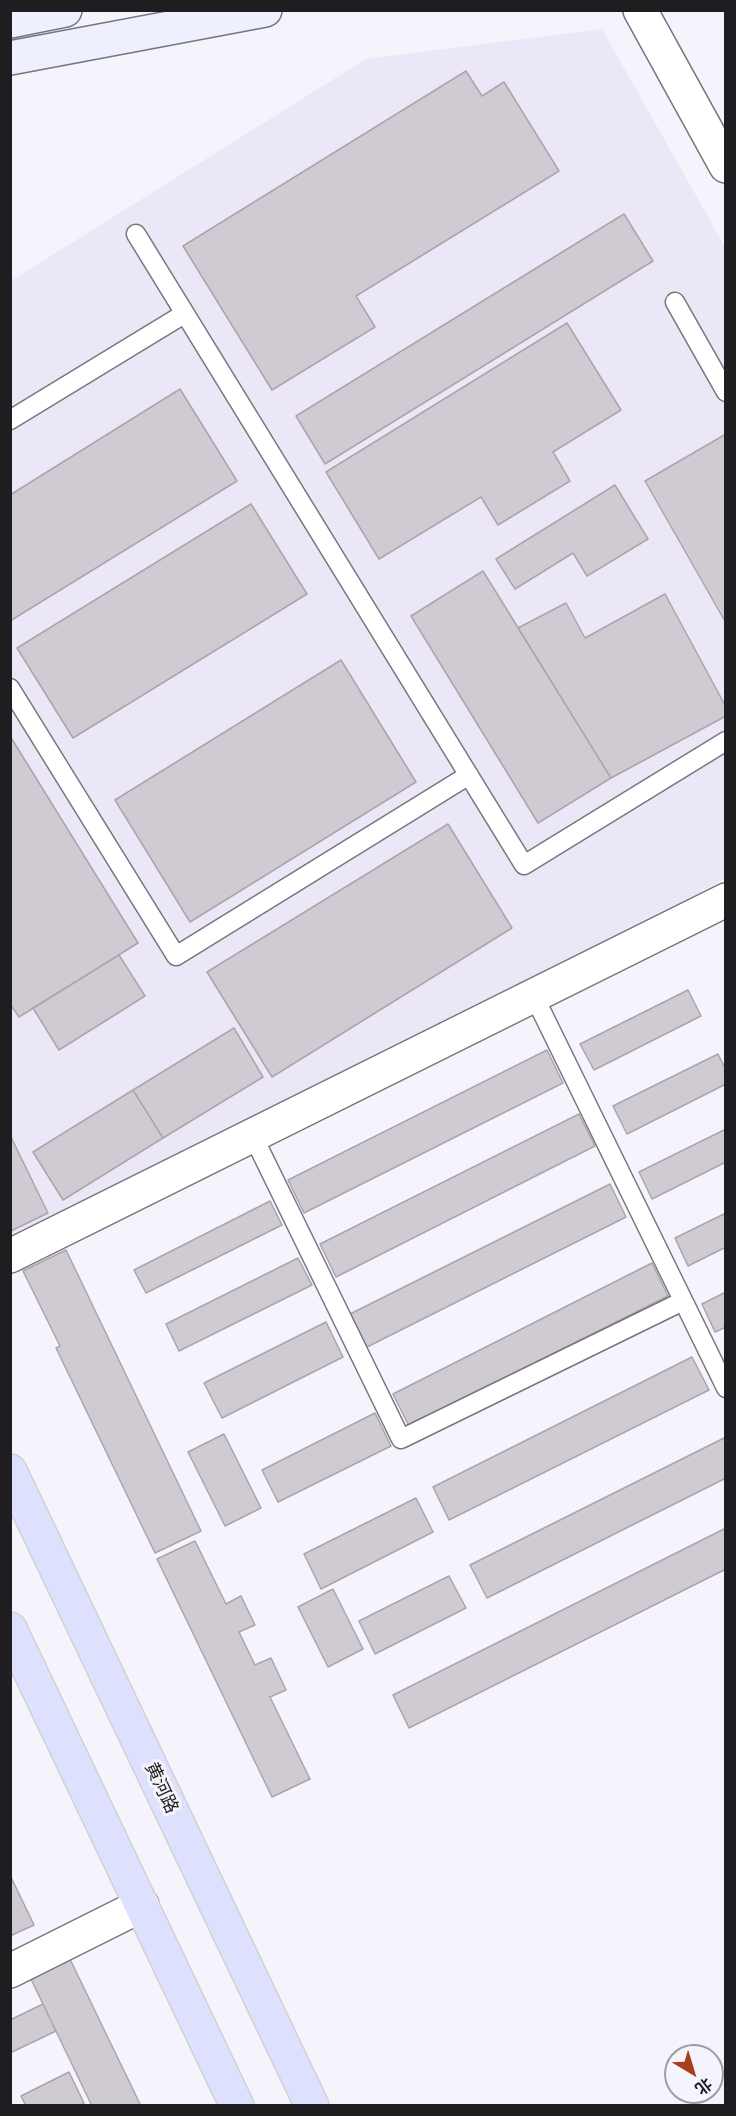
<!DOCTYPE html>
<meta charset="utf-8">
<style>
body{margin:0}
#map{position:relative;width:736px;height:2116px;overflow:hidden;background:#f5f3fc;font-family:"Noto Sans","Noto Sans SC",sans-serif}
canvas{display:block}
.frame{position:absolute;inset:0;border:12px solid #1e1d20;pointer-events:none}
.north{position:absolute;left:664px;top:2044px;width:60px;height:60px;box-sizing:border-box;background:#f5f3fc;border:2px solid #9f9da4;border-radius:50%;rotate:142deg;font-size:16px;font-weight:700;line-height:24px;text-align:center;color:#1e1d20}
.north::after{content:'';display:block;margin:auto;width:21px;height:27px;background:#a63f1c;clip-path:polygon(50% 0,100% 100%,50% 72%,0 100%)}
</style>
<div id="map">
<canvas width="736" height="2116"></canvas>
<div class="frame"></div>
<div class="north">北</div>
</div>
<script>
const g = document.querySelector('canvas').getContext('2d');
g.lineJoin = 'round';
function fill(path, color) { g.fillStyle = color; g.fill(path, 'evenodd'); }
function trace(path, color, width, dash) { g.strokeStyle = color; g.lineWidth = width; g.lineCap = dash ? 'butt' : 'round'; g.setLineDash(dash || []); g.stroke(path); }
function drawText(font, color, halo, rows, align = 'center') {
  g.font = font + ' "Noto Sans","Noto Sans SC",sans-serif'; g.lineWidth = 6; g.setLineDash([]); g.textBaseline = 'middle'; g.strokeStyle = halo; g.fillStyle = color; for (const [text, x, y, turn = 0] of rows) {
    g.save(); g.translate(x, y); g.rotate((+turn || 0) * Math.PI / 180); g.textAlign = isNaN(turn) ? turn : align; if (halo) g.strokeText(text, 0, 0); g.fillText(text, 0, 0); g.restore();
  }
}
fill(new Path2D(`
 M 602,29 L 725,247 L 725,878 L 601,949 L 11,1235 L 11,281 L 366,59 Z`), '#ebe7f7');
const building = new Path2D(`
 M 466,71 L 482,96 L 504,82 L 559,171 L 356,296 L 375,327 L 272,390 L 183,246 Z
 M 624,214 L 653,261 L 325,464 L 296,416 Z
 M 567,323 L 621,410 L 553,452 L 570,481 L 498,525 L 481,497 L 379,559 L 326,472 Z
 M 180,389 L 237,481 L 10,621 L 10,495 Z
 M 726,434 L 726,623 L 645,481 Z
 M 615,485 L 648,539 L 587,576 L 573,553 L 515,589 L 496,559 Z
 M 251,504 L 307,594 L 73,738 L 17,648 Z
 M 483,571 L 611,778 L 538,823 L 411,616 Z
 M 665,594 L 726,707 L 726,716 L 611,778 L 518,628 L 566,603 L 585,638 Z
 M 341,660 L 416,782 L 190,922 L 115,800 Z
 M 10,736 L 138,943 L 19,1017 L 10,1004 Z
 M 448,824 L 512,928 L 272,1077 L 207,972 Z
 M 119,955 L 145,996 L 59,1050 L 33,1008 Z
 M 688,990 L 701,1016 L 594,1070 L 580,1044 Z
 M 234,1028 L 263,1077 L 163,1138 L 133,1090 Z
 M 547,1050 L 563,1083 L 304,1213 L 288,1180 Z
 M 718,1054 L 726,1070 L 726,1084 L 627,1134 L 613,1106 Z
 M 133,1090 L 163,1138 L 63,1200 L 33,1152 Z
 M 579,1114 L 595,1146 L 336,1277 L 320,1244 Z
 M 726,1129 L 726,1162 L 652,1199 L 639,1172 Z
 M 10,1135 L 48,1213 L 11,1231 L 10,1230 Z
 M 610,1184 L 626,1217 L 367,1347 L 350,1314 Z
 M 270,1201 L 282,1225 L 146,1293 L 134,1270 Z
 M 726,1213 L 726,1247 L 688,1266 L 675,1238 Z
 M 66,1250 L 201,1531 L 155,1553 L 56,1348 L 60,1346 L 23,1271 Z
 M 298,1258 L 312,1285 L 179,1351 L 166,1324 Z
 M 652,1263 L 668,1296 L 409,1426 L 393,1394 Z
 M 726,1292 L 726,1327 L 715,1332 L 702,1304 Z
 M 326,1322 L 343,1357 L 222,1418 L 204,1383 Z
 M 692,1357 L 709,1390 L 449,1520 L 433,1487 Z
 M 375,1413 L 391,1446 L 278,1502 L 262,1470 Z
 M 224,1434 L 261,1508 L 225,1526 L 188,1452 Z
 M 726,1437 L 726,1478 L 487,1598 L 470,1565 Z
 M 416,1498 L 433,1532 L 321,1589 L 304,1554 Z
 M 726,1528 L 726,1569 L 409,1728 L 393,1695 Z
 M 195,1541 L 226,1604 L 241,1596 L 255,1625 L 239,1632 L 255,1665 L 271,1658 L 286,1690 L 270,1697 L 310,1779 L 272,1797 L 157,1559 Z
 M 449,1576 L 466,1608 L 375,1654 L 359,1621 Z
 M 333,1589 L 363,1649 L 328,1667 L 298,1607 Z
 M 10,1875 L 34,1925 L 10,1936 Z
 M 68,1955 L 141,2106 L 92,2106 L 29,1975 Z
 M 43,2004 L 56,2031 L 10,2053 L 10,2020 Z
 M 69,2072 L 84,2103 L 79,2106 L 26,2106 L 21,2096 Z`);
fill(building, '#d0cbd2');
trace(building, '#aaa5ac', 1.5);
const service = new Path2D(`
 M 136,234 L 524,865 L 726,741
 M 675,302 L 726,392
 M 10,420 L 184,314
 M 10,688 L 176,956 L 469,775
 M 534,996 L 726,1388
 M 253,1136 L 401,1439 L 683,1301`);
const minor = new Path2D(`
 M 10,1256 L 726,900
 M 10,1971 L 142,1905`);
const tertiary = new Path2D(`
 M 640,10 L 726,166`);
const secondary = new Path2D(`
 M 10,21 L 65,10
 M 10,58 L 265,10`);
const primary = new Path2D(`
 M 10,1471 L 312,2106
 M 10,1629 L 237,2106`);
trace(service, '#77757d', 21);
trace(minor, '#77757d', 36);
trace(tertiary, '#77757d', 36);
trace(secondary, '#77757d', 36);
trace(primary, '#d2d2d2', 36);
trace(service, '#fff', 18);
trace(minor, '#fff', 33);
trace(tertiary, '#fff', 33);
trace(secondary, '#eef0fe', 33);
trace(primary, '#dde1fe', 33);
drawText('18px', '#1e1d20', '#f5f3fc', [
 ["黄河路",161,1788,65]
]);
</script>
